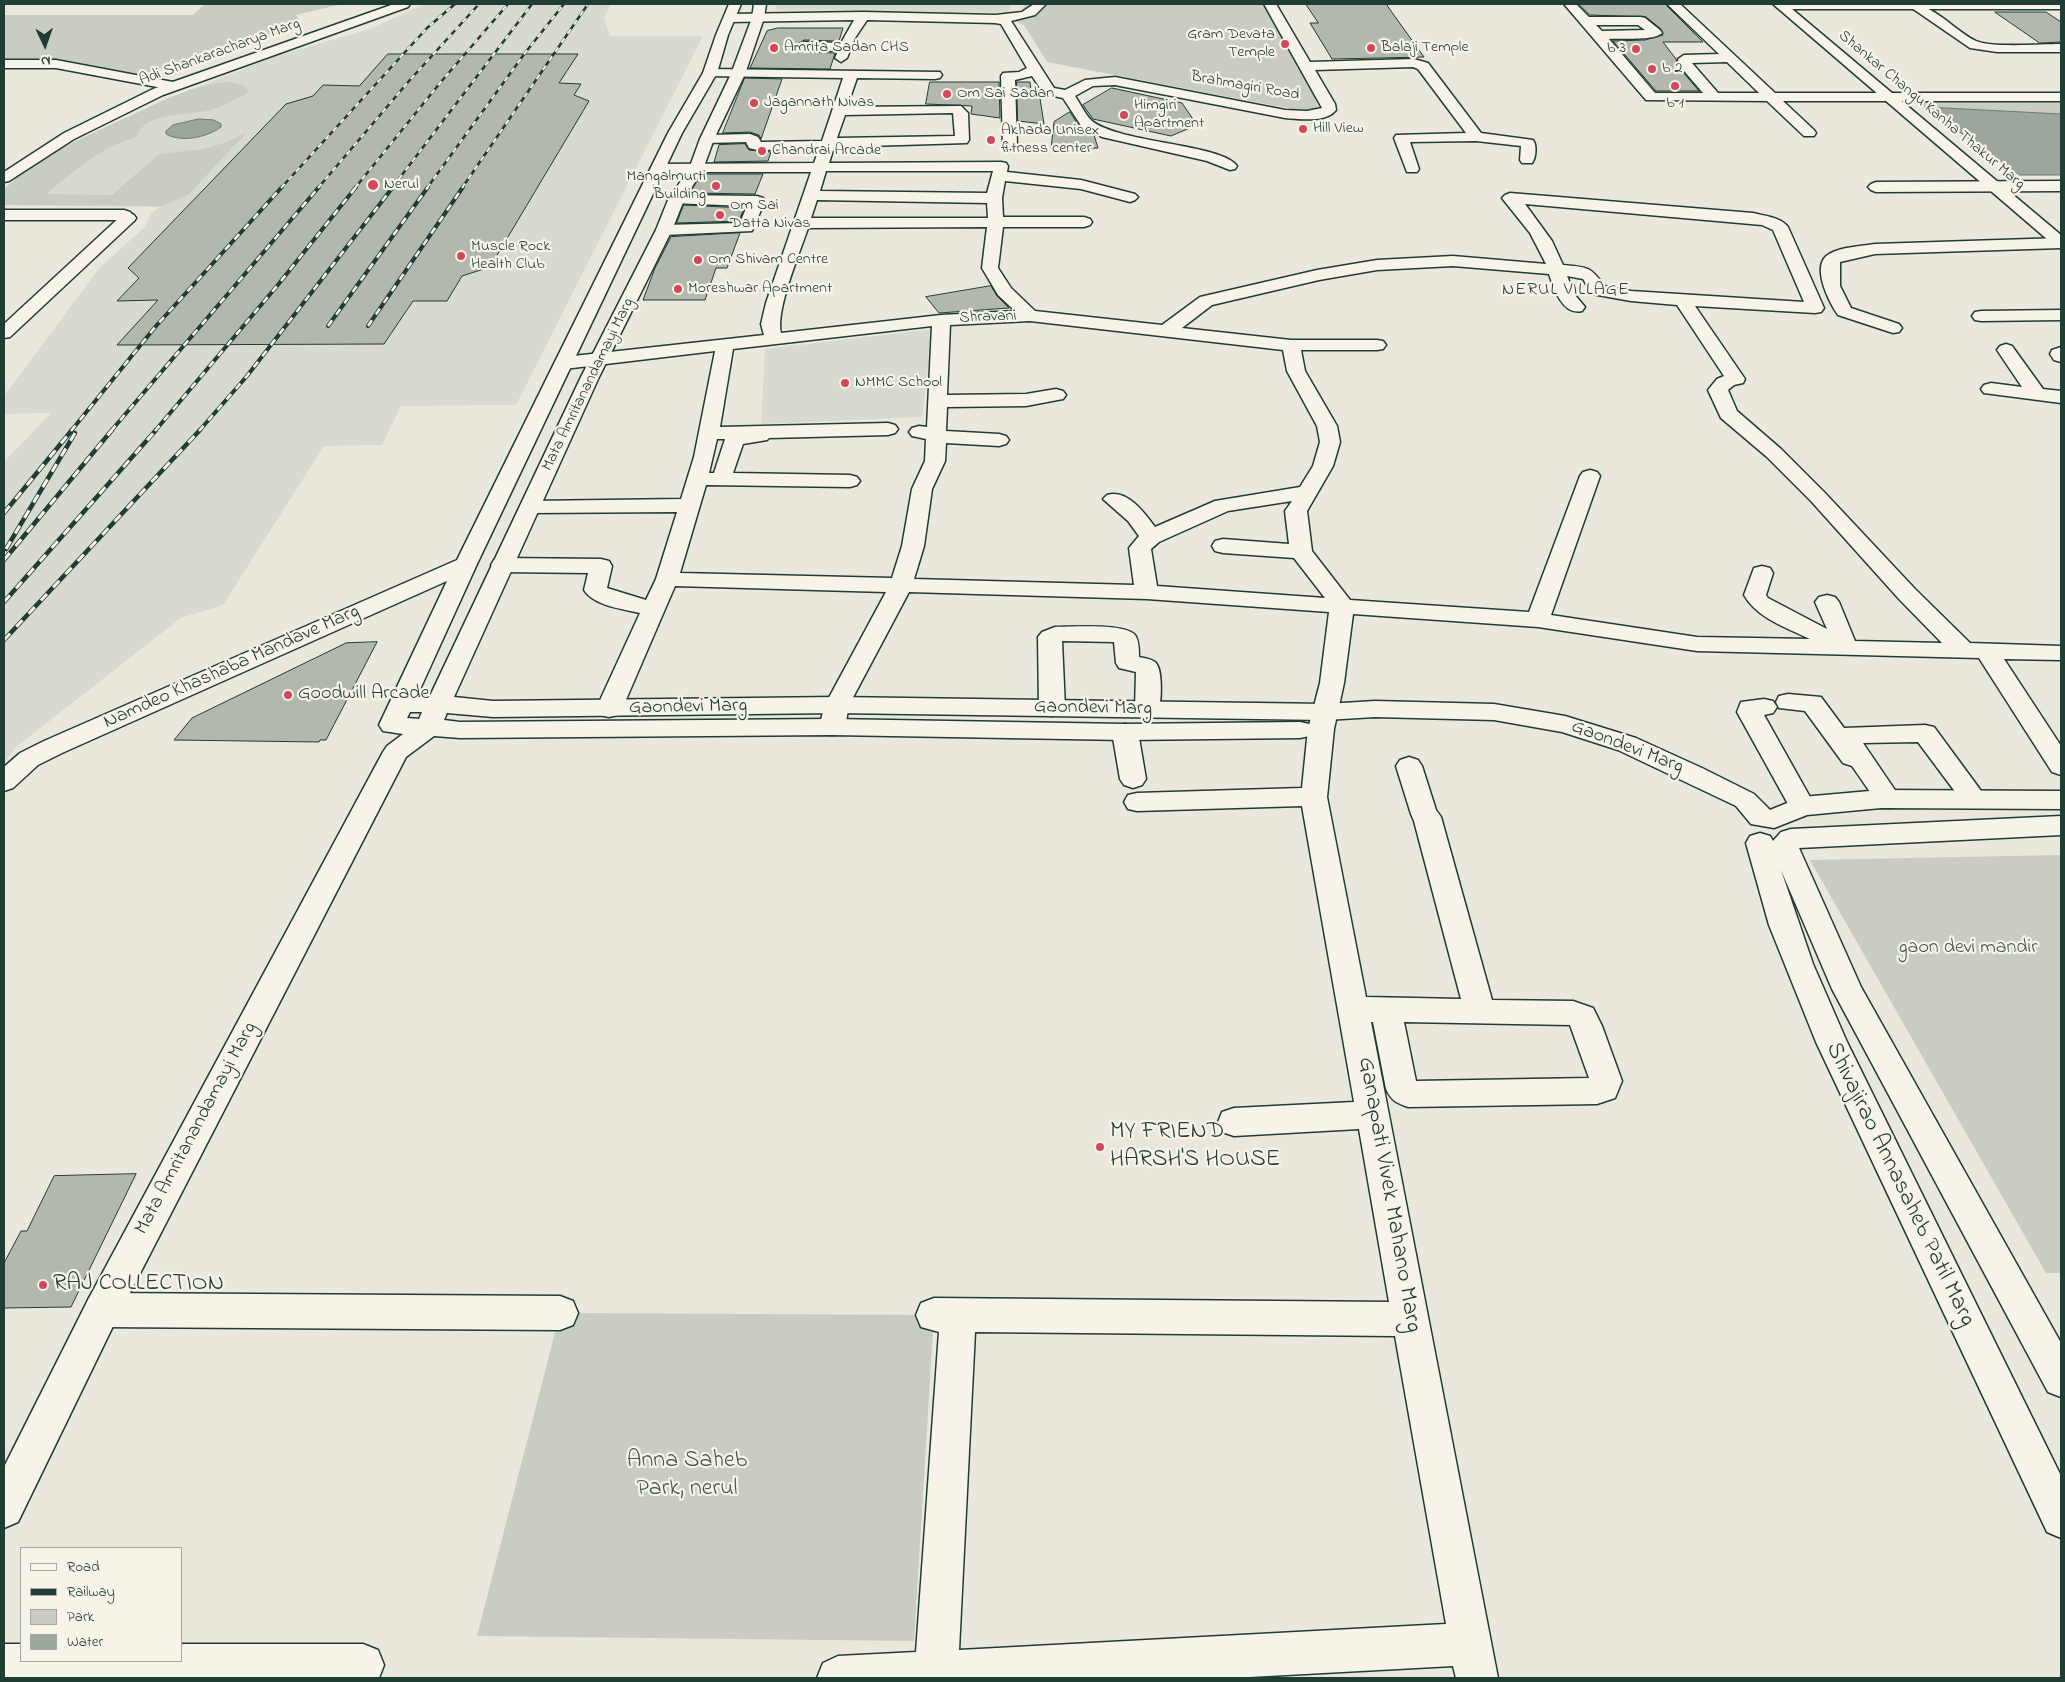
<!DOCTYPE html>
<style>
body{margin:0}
#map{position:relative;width:2065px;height:1682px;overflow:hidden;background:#eae8dd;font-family:"Indie Flower",sans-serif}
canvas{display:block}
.frame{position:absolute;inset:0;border:5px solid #1f3d34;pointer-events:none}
.legend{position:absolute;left:20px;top:1547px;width:162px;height:115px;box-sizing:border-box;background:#f7f3e8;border:1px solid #a1aaa0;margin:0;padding:6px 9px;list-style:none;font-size:15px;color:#1f3d34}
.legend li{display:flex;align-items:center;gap:10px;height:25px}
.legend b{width:25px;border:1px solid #a1aaa0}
.north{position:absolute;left:20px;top:20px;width:50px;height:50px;-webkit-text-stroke:4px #f7f3e8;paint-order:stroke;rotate:177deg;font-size:14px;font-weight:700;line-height:20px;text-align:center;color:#1f3d34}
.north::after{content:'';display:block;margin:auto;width:18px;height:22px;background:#1f3d34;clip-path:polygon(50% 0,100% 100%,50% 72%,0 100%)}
</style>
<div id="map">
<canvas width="2065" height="1682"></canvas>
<div class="frame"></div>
<ul class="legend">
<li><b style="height:6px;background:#f7f3e8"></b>Road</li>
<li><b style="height:6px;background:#1f3d34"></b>Railway</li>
<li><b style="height:14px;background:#c8ccc1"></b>Park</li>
<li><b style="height:14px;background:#9ca69c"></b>Water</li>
</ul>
<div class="north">N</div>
</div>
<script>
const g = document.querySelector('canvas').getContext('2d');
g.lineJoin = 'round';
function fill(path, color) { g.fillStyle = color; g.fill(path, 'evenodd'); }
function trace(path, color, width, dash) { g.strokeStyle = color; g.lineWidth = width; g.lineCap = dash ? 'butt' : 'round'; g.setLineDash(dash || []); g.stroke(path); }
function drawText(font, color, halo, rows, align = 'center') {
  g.font = font + ' "Indie Flower",sans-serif'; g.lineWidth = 4.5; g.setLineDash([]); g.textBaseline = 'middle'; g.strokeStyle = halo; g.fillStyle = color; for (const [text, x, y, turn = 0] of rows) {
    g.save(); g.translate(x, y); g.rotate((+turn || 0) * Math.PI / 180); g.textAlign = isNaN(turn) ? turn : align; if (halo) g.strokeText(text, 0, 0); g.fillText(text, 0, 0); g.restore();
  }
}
fill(new Path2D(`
 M 424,4 L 611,4 L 604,18 L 610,36 L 703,36 L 516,405 L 401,406 L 382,445 L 324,446 L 223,605 L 181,618 L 16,747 L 4,763 L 4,462 L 51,413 L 4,414 L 4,396 L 100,267 L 145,227 L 151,214 L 160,207 L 4,205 L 4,189 L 54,152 L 177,95 L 279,55 L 370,29 Z
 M 776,4 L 1012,4 L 1008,13 L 775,10 Z
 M 933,329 L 922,417 L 761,424 L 765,349 Z`), '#d9dacf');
fill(new Path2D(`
 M 205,4 L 342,4 L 296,15 L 299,19 L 284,29 L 138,76 L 64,62 L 4,62 L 5,15 L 193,15 Z
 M 1025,4 L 1265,4 L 1294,46 L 1318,107 L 1309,110 L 1292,109 L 1047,62 L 1024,25 L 1016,22 Z
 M 229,82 L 243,85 L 249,90 L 246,94 C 236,99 225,105 214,109 C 196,116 144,110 137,137 C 100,147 76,170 46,194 L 112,195 L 159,154 L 203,149 L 224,143 L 246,133 L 188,195 L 161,206 L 4,205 L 4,189 C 39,156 82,138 125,118 C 159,103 192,84 229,82 Z
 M 1917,102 L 2061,102 L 2061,114 L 1925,107 Z
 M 2061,855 L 2061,1273 L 2046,1273 L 1810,860 Z
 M 560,1313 L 934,1315 L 914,1641 L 477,1636 Z`), '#c8ccc1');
const water = new Path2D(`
 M 1925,107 L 2061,114 L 2061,175 L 2020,175 Z
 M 199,119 L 214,120 L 221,124 L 221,127 C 208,137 181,143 166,134 L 166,131 L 173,125 Z`);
fill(water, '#9ca69c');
trace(water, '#6a7c72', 1);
const building = new Path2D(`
 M 1306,4 L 1386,4 L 1424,57 L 1332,59 L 1310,23 L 1318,23 Z
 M 1579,4 L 1665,4 L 1703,42 L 1663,42 L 1676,59 L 1678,66 L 1699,91 L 1656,91 L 1613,41 L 1645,40 L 1663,35 L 1661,29 L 1646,17 L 1590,15 Z
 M 1995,12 L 2046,12 L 2061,22 L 2061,42 L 2040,43 Z
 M 778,28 L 843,28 L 839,41 L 804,40 L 796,45 L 804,52 L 835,53 L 830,69 L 750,68 L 767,31 Z
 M 388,54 L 578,54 L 559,83 L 581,84 L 574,95 L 589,101 L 490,267 L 462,276 L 447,301 L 413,301 L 384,344 L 117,345 L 158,300 L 117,301 L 139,278 L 128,268 L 286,104 L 313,96 L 323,85 L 359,86 Z
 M 745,78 L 782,79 L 761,139 L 759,135 L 750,132 L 723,133 Z
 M 930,82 L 999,82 L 1000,118 L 971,114 L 972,106 L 926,104 Z
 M 1017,82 L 1030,82 L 1031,90 L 1039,92 L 1044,124 L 1018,121 Z
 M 1112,88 L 1182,103 L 1197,125 L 1171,136 L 1093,119 L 1083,105 Z
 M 1070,112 L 1080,128 L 1094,135 L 1098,148 L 1051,149 L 1054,122 Z
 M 745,144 L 749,150 L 771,152 L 768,161 L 714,162 L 719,145 Z
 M 702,174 L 763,174 L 755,194 L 690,193 Z
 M 684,205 L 744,208 L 739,221 L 677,223 Z
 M 740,233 L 727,268 L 716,268 L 705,300 L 643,300 L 655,268 L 671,237 Z
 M 991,286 L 997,296 L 1009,308 L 939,313 L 926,297 Z
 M 377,642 L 326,740 L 320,740 L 319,742 L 174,740 L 192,718 L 346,643 Z
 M 136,1174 L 71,1307 L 4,1308 L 4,1263 L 21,1231 L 27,1231 L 54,1176 Z`);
fill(building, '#b2b8ae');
trace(building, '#1f3d34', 1);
const street = new Path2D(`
 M 1034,4 L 1046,4 L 1035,15 L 1011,21 L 1054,88 L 1065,90 L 1085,80 L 1115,77 L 1285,110 L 1307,111 L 1322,108 L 1264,4 L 1276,4 L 1310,62 L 1414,59 L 1428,63 L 1481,133 L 1533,140 C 1537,145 1536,158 1532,163 L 1522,163 L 1520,160 L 1521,146 L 1476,141 L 1410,142 L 1419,169 L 1417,172 L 1407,172 L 1394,138 L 1396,135 L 1466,133 L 1418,69 L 1413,67 L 1315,70 L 1335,104 L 1336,110 C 1326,123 1300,119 1285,118 L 1115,85 L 1093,86 L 1075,96 C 1080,103 1086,116 1092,121 C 1119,143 1222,144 1237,166 L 1235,169 L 1230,170 L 1207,161 L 1102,137 L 1082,127 L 1063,98 L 1044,94 L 1032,76 L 1015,80 L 1017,146 L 1015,149 L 1005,149 L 1003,146 L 1001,76 L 1003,73 L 1019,72 L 1027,68 L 1001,24 L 995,23 L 867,20 L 855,38 L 847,58 L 841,62 L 835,58 L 838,51 L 804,50 L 798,46 L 804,42 L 841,43 L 854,20 L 730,22 L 724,18 L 730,14 L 863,12 L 996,15 L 1022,12 Z
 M 1564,4 L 1576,4 L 1589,17 L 1641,17 L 1645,18 L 1660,30 L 1662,33 C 1654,41 1621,38 1609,39 L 1655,93 L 1703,93 L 1679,65 L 1678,59 L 1684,55 L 1719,54 L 1667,4 L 1680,4 L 1775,93 L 2061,93 L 2061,101 L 1783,101 L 1814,130 L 1816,133 L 1814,136 L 1804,136 L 1767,101 L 1646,100 ZM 1596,25 L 1638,25 L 1645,30 L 1602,31 ZM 1727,62 L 1759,93 L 1718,93 L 1692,63 Z
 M 1906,4 C 1933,2 1953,30 1976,41 C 1992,48 2041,44 2061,44 L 2061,52 L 1997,52 L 1970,48 Z
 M 4,60 L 56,60 L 173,82 L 180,86 L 173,90 L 56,68 L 4,68 Z
 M 710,69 L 940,72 L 942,75 L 940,78 L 935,79 L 857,78 L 847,107 L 961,106 L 968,113 L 969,140 L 967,143 L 834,147 L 829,163 L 1001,162 L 1006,163 L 1008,166 L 1007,172 L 1081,180 L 1135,194 L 1138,197 L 1135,200 L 1130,202 L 1081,189 L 1005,181 L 1002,198 L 1003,217 L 1084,217 L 1090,219 L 1092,222 L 1090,225 L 1084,227 L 1003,227 L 998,268 L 1011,288 L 1035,311 L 1162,325 L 1200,297 L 1317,270 L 1377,260 L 1453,256 L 1546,264 L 1530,233 L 1502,198 L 1505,195 L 1510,193 L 1753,213 C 1764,216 1781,217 1788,227 L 1824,308 L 1821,312 L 1815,313 L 1695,306 L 1745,379 L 1743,383 L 1734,385 L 1728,390 L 1737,411 L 1781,449 L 1825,493 L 1915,589 L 1970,643 L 2061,646 L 2061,660 L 2004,659 L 2061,746 L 2061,775 L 2052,772 L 1979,658 L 1697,651 L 1538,627 L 1353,614 L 1344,683 L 1334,729 L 1327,797 L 1366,997 L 1461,999 L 1414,821 L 1411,814 L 1396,766 L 1400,760 L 1409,757 L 1418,760 L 1422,766 L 1436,810 L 1441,817 L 1492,1000 L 1573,1001 L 1593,1008 L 1602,1026 L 1622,1081 L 1615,1098 L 1597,1104 L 1408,1107 C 1396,1103 1391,1100 1386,1089 L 1373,1022 L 1371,1022 L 1498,1678 L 1456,1678 L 1453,1666 L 1231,1678 L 817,1678 L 823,1663 L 838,1656 L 916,1652 L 939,1332 L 921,1327 L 916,1315 L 921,1303 L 934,1298 L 1389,1302 L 1359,1129 L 1234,1136 L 1222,1132 L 1218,1122 L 1222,1112 L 1234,1108 L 1354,1102 L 1302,806 L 1137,811 L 1128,809 L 1124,802 L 1128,795 L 1137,793 L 1302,788 L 1308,729 L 1320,683 L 1329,612 L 1147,599 L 909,592 L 849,705 L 845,727 L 841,733 L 832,735 L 823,733 L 819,727 L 825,705 L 886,592 L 675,586 L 622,709 L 618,715 L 609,717 L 600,715 L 596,709 L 640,613 C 623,609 594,606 584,590 L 588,573 L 502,572 L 494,570 L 491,565 L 494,560 L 502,558 L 601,559 L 609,561 L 612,566 L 607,588 L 646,600 L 656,579 L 677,512 L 531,513 L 523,512 L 520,507 L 523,502 L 531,501 L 681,499 L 694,457 L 715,351 L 564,369 L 557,367 L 555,363 L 557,359 L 564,357 L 764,335 L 761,324 L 766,303 L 811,172 L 658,172 L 653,171 L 651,168 L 653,165 L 658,164 L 814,163 L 819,149 L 757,150 L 749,148 L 746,142 L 707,143 L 702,142 L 700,139 L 702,136 L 707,135 L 750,134 L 758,137 L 761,142 L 822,141 L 843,78 L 705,76 L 703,73 L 705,70 ZM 953,113 L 955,136 L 837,138 L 845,115 ZM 826,171 L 993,171 L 987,193 L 820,191 ZM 817,200 L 987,203 L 988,218 L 811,218 ZM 1525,204 L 1762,225 L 1773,230 L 1804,302 L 1631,291 L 1604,286 C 1591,266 1586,267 1563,265 L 1552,241 ZM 987,227 L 982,268 L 998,295 L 1015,311 L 941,315 L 781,333 C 775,311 800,252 808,228 ZM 1453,266 L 1549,274 C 1554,289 1563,316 1582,311 L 1585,307 L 1575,295 L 1567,276 L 1583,279 L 1592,294 L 1631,301 L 1677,305 L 1724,376 L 1717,379 L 1708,390 L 1721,418 L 1767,457 L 1811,501 L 1899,599 L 1942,643 L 1855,641 L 1839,602 L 1835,597 L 1827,595 L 1819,597 L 1815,602 L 1827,629 L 1768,598 L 1766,595 L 1773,573 L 1770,568 L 1762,566 L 1754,568 L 1744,595 C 1757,618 1787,628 1810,639 L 1697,637 L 1551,615 L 1600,476 L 1597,472 L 1590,470 L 1583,472 L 1580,476 L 1529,612 L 1350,600 L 1312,551 L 1307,511 L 1333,466 L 1340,442 L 1337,426 L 1305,371 L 1301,350 L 1377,350 L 1383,349 L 1386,345 L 1383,341 L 1377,340 L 1291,340 L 1182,328 L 1212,305 L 1319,280 L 1377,270 ZM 1030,321 L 1283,350 L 1287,371 L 1317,426 L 1320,442 L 1313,466 L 1300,487 L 1215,501 L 1155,527 C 1144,512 1127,489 1107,495 L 1103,499 L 1128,521 L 1139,536 L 1129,548 L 1134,585 L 914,579 L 924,546 L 932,489 L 945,461 L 946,443 L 999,446 L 1006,444 L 1009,440 L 1006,436 L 999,434 L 946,431 L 947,407 L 1026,406 L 1063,399 L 1066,395 L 1063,391 L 1056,389 L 1026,394 L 947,395 L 950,325 ZM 932,326 L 927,427 L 919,426 L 912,428 L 909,432 L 912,436 L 926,439 L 925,461 L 912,489 L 902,546 L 892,578 L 680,573 L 706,485 L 850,487 L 857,485 L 860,481 L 857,477 L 850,475 L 733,473 L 743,444 L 767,440 L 769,438 L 888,435 L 895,433 L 898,429 L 895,425 L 888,423 L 720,427 L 733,349 ZM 717,439 L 725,439 L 714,473 L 709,473 ZM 1292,501 L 1285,511 L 1289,544 L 1223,539 L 1215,541 L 1212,546 L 1215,551 L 1223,553 L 1294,558 L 1325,598 L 1157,586 L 1151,549 L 1159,542 L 1228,511 ZM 1404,1022 L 1570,1025 L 1589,1078 L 1416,1081 ZM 975,1332 L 1395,1336 L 1446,1624 L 959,1650 Z
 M 2061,181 L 2061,191 L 1876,192 L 1871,190 L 1868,187 L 1871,184 L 1876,182 Z
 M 676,195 L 757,196 L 763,198 L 765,201 L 752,231 L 664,235 L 658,233 L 656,230 L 658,227 L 664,225 L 740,223 L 747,206 L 671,203 L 668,200 L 671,197 Z
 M 128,213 L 134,215 L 136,218 L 134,221 L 10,337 L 4,338 L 4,324 L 122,215 Z
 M 2061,238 L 2061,248 L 1875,254 L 1840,262 L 1840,286 L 1851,308 L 1899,324 L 1902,328 L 1899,332 L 1893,333 L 1838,315 C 1829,302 1810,265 1829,254 C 1841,247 1861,246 1875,244 Z
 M 2061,310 L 2061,320 L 1981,321 L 1975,320 L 1972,316 L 1975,312 L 1981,311 Z
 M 2006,344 L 2012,346 L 2043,389 L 2061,391 L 2061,403 L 1984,393 L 1981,389 L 1984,385 L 1991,383 L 2022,387 L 1997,350 L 2000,346 Z
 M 2061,347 L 2061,362 L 2054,360 L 2050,354 L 2052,350 Z
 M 1055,627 C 1071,627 1125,623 1135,635 C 1139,640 1139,651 1139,657 C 1144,658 1151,659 1155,662 C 1163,668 1162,706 1157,715 L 1148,717 L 1139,715 L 1135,709 L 1136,672 L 1119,668 L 1116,663 L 1114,642 L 1062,641 L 1065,708 L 1061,714 L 1052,716 L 1043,714 L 1039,708 L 1038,637 L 1042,632 Z
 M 1788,694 L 1821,697 L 1844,728 L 1925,725 L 1934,727 L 1987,799 L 1983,805 L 1974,808 L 1965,805 L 1918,742 L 1863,743 L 1901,799 L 1897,805 L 1888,808 L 1879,805 L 1852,766 L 1843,763 L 1805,711 L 1779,708 L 1776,702 L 1779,696 Z
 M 1764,699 L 1773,701 L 1777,707 L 1773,713 L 1764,715 L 1815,806 L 1811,813 L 1802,815 L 1793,813 L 1737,712 L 1741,702 Z
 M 1125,724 L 1134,726 L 1138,732 L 1146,779 L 1142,785 L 1133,788 L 1124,785 L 1120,779 L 1112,732 L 1116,726 Z
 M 102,1293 L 560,1296 L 573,1301 L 578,1313 L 573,1325 L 560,1330 L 102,1327 L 89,1322 L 84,1310 L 89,1298 Z
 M 4,1644 L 21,1644 L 21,1661 L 181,1661 L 181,1644 L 363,1644 L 378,1650 L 384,1665 L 379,1678 L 4,1678 Z`);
const secondary = new Path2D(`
 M 394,4 L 410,4 L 408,7 L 163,95 L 74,139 L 9,181 L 4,182 L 4,172 L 64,133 L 153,89 Z
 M 729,4 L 741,4 L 728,35 L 717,73 L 682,133 L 477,564 L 417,696 L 430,696 L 581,377 L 656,230 L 668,200 L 689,169 L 700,139 L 731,74 L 752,18 L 754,4 L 766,4 L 764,18 L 745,74 L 714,139 L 703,169 L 684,200 L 672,230 L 599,377 L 454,697 L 493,701 L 837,697 L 1326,704 L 1375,701 L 1494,704 L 1565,716 L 1636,738 L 1702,768 L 1754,794 L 1770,810 L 1802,797 L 1881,790 L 2061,791 L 2061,809 L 1881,808 L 1807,815 L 1774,828 L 1751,824 L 1736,806 L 1618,750 L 1562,732 L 1494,720 L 1375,717 L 1326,720 L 837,713 L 493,717 L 447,713 L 444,720 L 460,722 L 832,719 L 1125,724 L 1300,722 L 1309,724 L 1313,730 L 1309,736 L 1300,738 L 1125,740 L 832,735 L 460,738 L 434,736 L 406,757 L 115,1322 L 18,1522 L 4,1528 L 4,1467 L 89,1298 L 383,752 L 387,746 L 403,734 L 383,731 L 379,725 L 447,581 L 62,753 L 38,765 L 13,788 L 4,791 L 4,767 L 20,753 L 44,741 L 457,560 L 668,133 L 703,73 L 716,35 ZM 410,712 L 422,712 L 419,719 L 407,718 Z
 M 1773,4 L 2061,4 L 2061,9 L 1792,9 L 2061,235 L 2061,248 L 2055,246 Z
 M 4,210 L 124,210 L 130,212 L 136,218 L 134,221 L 128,223 L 120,220 L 4,220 Z
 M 2061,816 L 2061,835 L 1799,848 L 1861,987 L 2061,1343 L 2061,1397 L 2048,1392 L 1832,989 L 1781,870 L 1813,964 L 1847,1042 L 2061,1476 L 2061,1538 L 2047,1532 L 1816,1042 L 1769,925 L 1746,843 L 1750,836 L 1760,833 L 1770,836 L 1773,841 L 1781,832 L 1791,829 Z`);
trace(street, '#1f3d34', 3);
trace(secondary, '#1f3d34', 3);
fill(street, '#f7f3e8');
fill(secondary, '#f7f3e8');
const railFar2 = new Path2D(`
 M 281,188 L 427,28 L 455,4
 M 318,188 L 409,81 L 479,4
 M 355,188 L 440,83 L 508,4
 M 392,188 L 532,4
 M 427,188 L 525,53 L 564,4
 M 462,188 L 588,4`);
const railFar1 = new Path2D(`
 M 328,326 L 428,187
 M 368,326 L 463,187
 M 71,431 L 156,326 L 282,187
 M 111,431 L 319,187
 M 155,431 L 277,286 L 356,187
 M 199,431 L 247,376 L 393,187`);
const rail = new Path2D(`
 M 4,513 L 72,430
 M 6,549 L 75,433
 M 4,560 L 112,430
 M 4,602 L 156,430
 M 4,640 L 200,430`);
trace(railFar2, '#1f3d34', 2.5);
trace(railFar1, '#1f3d34', 4);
trace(rail, '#1f3d34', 4.5);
trace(railFar2, '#f7f3e8', 2, [5.5]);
trace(railFar1, '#f7f3e8', 2.5, [7]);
trace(rail, '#f7f3e8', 3, [9]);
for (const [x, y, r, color] of [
 [1285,44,5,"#d1495b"],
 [774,48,5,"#d1495b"],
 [1371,48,5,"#d1495b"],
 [1636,49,5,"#d1495b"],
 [1652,69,5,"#d1495b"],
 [1675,86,5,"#d1495b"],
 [947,94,5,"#d1495b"],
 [754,103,5,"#d1495b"],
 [1124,115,5,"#d1495b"],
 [1303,129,5,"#d1495b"],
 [991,140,5,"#d1495b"],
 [762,151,5,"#d1495b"],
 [373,185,6,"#d1495b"],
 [716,186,5,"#d1495b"],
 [720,215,5,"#d1495b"],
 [461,256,5,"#d1495b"],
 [698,260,5,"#d1495b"],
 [678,289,5,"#d1495b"],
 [845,383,5,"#d1495b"],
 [288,695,5,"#d1495b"],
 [1100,1147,5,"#d1495b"],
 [43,1285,5,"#d1495b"]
]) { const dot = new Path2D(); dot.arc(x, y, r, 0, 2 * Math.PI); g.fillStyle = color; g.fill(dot); trace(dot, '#f7f3e8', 2); }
drawText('16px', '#1f3d34', '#f7f3e8', [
 ["Gram Devata",1275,35,"right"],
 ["Temple",1275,53,"right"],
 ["Amrita Sadan CHS",784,48],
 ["Balaji Temple",1381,48],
 ["b 3",1626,49,"right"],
 ["b 2",1662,69],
 ["Om Sai Sadan",957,94],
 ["Jagannath Nivas",764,103],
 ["b 1",1675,104,"center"],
 ["Himgiri",1134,106],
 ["Apartment",1134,124],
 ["Hill View",1313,129],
 ["Akhada Unisex",1001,131],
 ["fitness center",1001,149],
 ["Chandrai Arcade",772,151],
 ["Mangalmurti",706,177,"right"],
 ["Building",706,195,"right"],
 ["Nerul",384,185],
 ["Om Sai",730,206],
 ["Datta Nivas",730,224],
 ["Muscle Rock",471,247],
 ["Health Club",471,265],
 ["Om Shivam Centre",708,260],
 ["Moreshwar Apartment",688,289],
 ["NMMC School",855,383]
], 'left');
drawText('16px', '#1f3d34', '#f7f3e8', [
 ["Adi Shankaracharya Marg",220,53,-20],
 ["Brahmagiri Road",1245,87,10],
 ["Shankar Changu Kanha Thakur Marg",1931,111,40],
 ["Shravani",988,318,-2],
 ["Mata Amritanandamayi Marg",589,385,-64]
]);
g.letterSpacing = '1px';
drawText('18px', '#1f3d34', '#f7f3e8', [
 ["NERUL VILLAGE",1566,291]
]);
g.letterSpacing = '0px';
drawText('20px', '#1f3d34', '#f7f3e8', [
 ["Namdeo Khashaba Mandave Marg",232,668,-24],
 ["Gaondevi Marg",688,708,-1],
 ["Gaondevi Marg",1093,709,1],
 ["Gaondevi Marg",1627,748,21],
 ["Mata Amritanandamayi Marg",197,1129,-62]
]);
drawText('20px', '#1f3d34', '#f7f3e8', [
 ["Goodwill Arcade",298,695]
], 'left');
drawText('20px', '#415a50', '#f7f3e8', [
 ["gaon devi mandir",1968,949]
]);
drawText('24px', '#1f3d34', '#f7f3e8', [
 ["MY FRIEND",1110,1133],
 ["HARSH'S HOUSE",1110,1161],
 ["RAJ COLLECTION",53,1285]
], 'left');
drawText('24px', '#1f3d34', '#f7f3e8', [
 ["Shivajirao Annasaheb Patil Marg",1899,1185,64],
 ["Ganapati Vivek Mahano Marg",1388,1195,80]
]);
drawText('24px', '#415a50', '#f7f3e8', [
 ["Anna Saheb",687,1462],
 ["Park, nerul",687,1490]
]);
</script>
